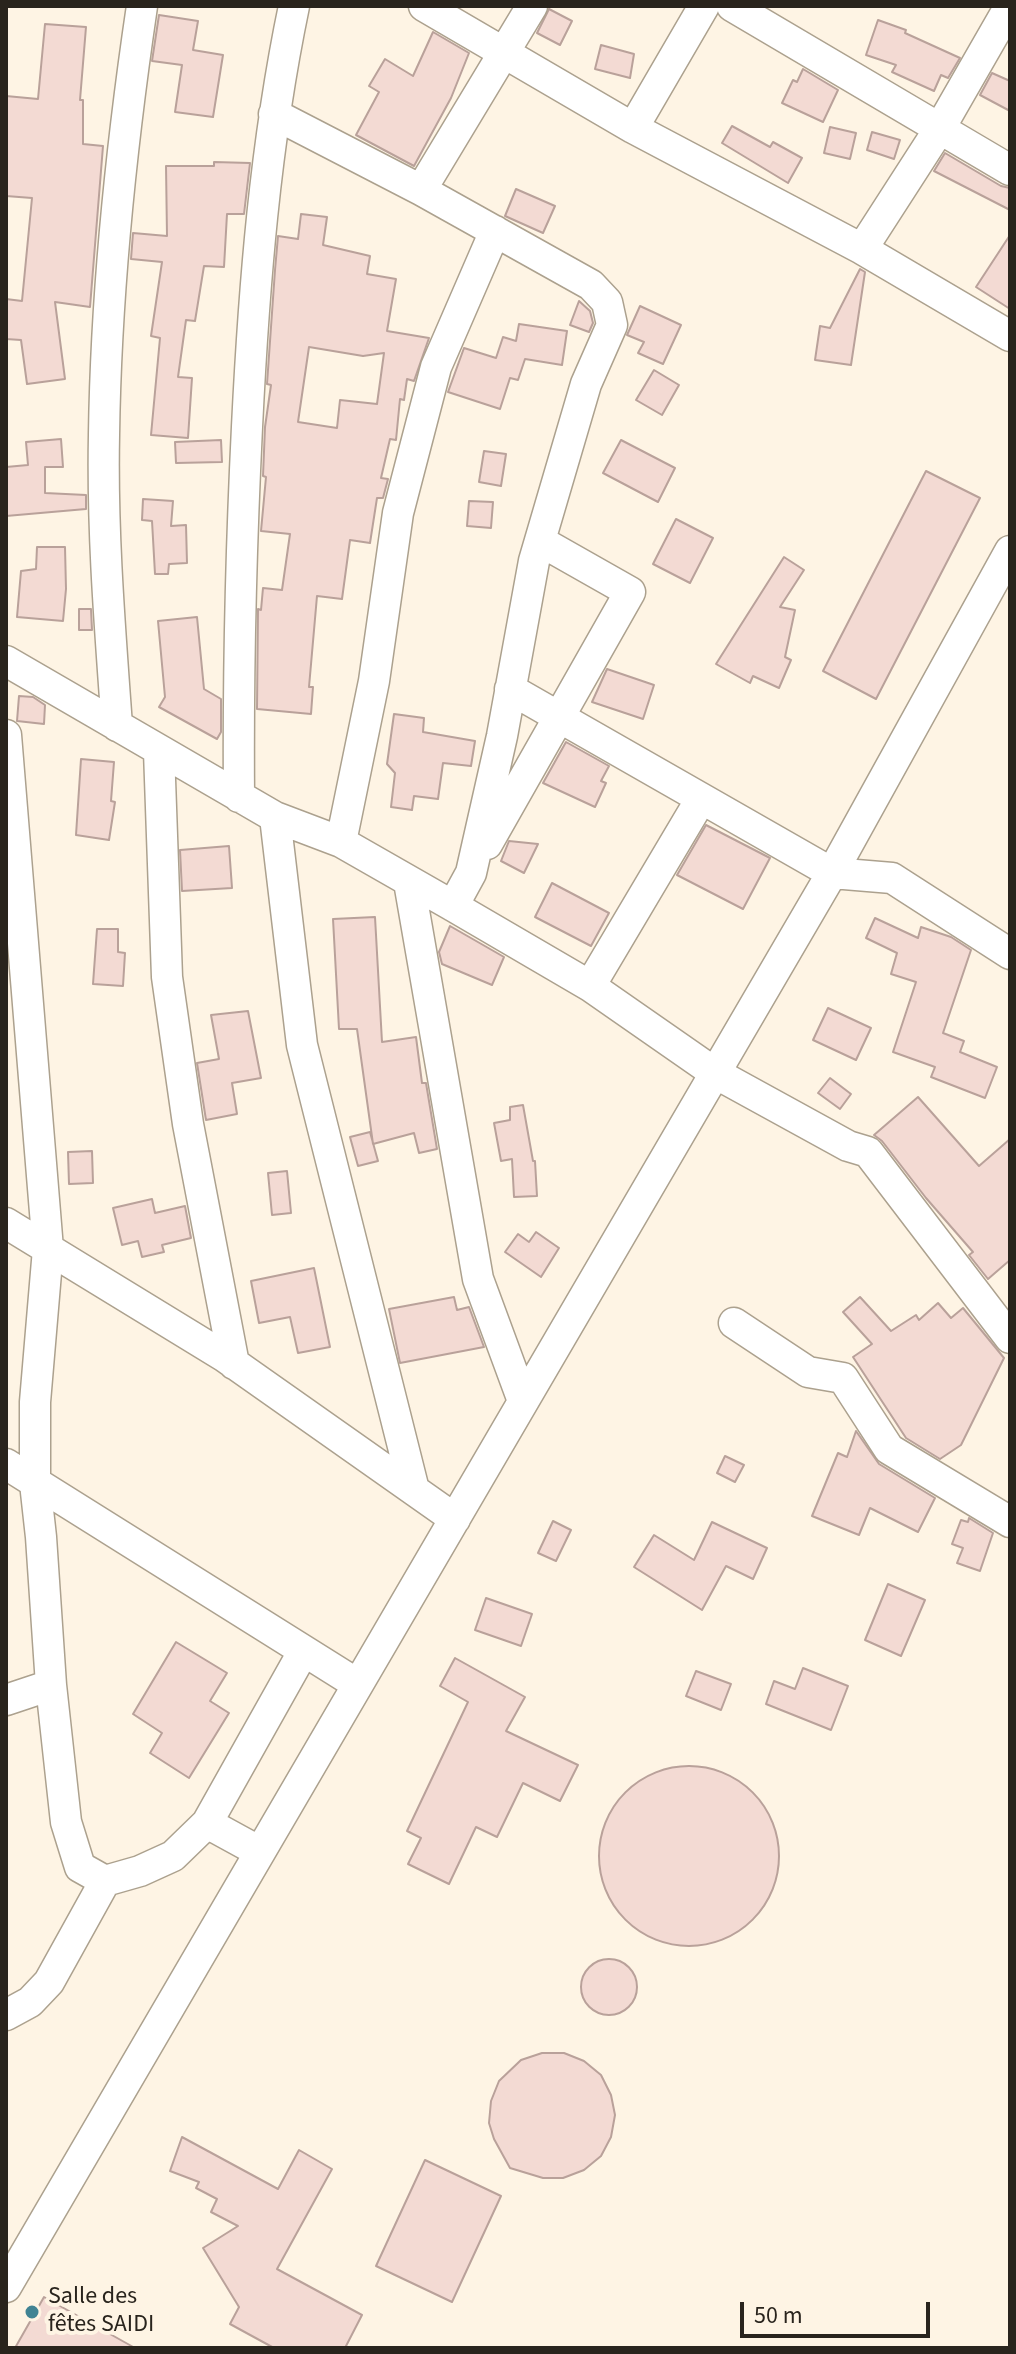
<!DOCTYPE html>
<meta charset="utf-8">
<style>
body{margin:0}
#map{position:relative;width:1016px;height:2354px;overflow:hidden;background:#fef4e4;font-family:"Source Sans 3",sans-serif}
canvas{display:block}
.frame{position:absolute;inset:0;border:8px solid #29241d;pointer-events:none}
.scale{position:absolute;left:740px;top:2302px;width:190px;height:36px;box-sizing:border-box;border:4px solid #29241d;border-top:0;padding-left:10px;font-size:24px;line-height:28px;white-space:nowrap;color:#29241d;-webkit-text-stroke:6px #fef4e4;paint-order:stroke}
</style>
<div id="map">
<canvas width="1016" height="2354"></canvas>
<div class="frame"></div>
<div class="scale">50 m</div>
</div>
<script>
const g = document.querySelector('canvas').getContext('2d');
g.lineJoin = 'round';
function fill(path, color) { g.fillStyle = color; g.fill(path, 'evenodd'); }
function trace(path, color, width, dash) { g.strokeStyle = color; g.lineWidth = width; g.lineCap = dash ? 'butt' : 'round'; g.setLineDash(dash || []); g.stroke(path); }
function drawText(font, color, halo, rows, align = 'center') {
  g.font = font + ' "Source Sans 3",sans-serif'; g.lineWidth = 8; g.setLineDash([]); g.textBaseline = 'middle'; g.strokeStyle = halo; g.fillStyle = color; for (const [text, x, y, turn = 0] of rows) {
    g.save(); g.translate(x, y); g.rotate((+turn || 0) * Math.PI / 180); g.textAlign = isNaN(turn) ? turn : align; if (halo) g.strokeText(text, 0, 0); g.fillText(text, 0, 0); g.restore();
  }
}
const building = new Path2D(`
 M 549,9 L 572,21 L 560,45 L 537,33 Z
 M 159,15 L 198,21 L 193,50 L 223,55 L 213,117 L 175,112 L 182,65 L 152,61 Z
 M 878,20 L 906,30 L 905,33 L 960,58 L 948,78 L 941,75 L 934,91 L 892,72 L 896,65 L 866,55 Z
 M 45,24 L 86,27 L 80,100 L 83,100 L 83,144 L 103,146 L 90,307 L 55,302 L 65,379 L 27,384 L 21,340 L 6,339 L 6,299 L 22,301 L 32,198 L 6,196 L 6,96 L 38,99 Z
 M 433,32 L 469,53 L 451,98 L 414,166 L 356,135 L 379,92 L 369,86 L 385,59 L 413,76 Z
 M 601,45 L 634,54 L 630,78 L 595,69 Z
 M 803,69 L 838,90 L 823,122 L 782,103 L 793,80 L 797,82 Z
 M 992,73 L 1010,81 L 1010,111 L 980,95 Z
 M 732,126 L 770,147 L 773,142 L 802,158 L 788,183 L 722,143 Z
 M 830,127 L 856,133 L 850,159 L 824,153 Z
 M 872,132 L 900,140 L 894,159 L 867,150 Z
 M 945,153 L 1001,186 L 1010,188 L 1010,210 L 934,171 Z
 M 214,162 L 250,163 L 244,214 L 227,214 L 224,267 L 204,266 L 195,321 L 186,320 L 178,377 L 192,378 L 188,438 L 151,435 L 160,338 L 151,336 L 162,262 L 131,259 L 133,233 L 167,236 L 166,166 L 214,166 Z
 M 516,189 L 555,206 L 543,233 L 505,216 Z
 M 301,214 L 327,217 L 323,245 L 370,256 L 367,274 L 396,279 L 387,331 L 429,338 L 414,381 L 407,379 L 404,400 L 400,399 L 396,440 L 390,439 L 381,478 L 388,479 L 383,498 L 377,498 L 370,543 L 350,540 L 342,599 L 317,596 L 309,687 L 313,687 L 311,714 L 257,709 L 258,609 L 261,610 L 263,588 L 282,590 L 290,534 L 261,531 L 266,477 L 263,476 L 265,427 L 271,385 L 267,384 L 275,270 L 278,236 L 298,239 ZM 309,347 L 363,356 L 384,353 L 377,404 L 340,400 L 337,428 L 298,422 Z
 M 1010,235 L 1010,309 L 976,287 Z
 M 860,269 L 865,272 L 851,365 L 815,360 L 820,326 L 830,328 Z
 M 579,301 L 590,311 L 593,323 L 589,332 L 570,325 Z
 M 640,306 L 681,325 L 663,364 L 638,353 L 644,342 L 627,335 Z
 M 519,324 L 567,331 L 562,365 L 525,359 L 518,380 L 510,378 L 500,409 L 448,392 L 464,348 L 496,358 L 503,337 L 516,341 Z
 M 654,370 L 679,385 L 662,415 L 636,400 Z
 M 61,439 L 63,467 L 45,467 L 45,493 L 86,495 L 86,509 L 6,516 L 6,467 L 28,465 L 26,442 Z
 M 221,440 L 222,462 L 176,463 L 175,442 Z
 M 621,440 L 675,468 L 658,502 L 603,473 Z
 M 484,451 L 506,454 L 501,486 L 479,482 Z
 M 926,471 L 980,498 L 876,699 L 823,671 Z
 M 143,499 L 173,501 L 171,526 L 186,525 L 187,563 L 169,564 L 168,574 L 155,574 L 152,521 L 142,520 Z
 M 469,501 L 493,502 L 491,528 L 467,526 Z
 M 676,519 L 713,538 L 690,583 L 653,564 Z
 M 37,547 L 65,547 L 66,589 L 63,621 L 17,617 L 21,571 L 36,569 Z
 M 784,557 L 804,570 L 780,607 L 795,610 L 785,657 L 791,660 L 779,688 L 753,676 L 750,683 L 716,664 Z
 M 79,609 L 91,609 L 92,630 L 79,630 Z
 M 197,617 L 204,689 L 221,699 L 221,732 L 217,739 L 159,707 L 165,697 L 158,621 Z
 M 607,669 L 654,685 L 643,719 L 592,702 Z
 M 19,696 L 33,697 L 45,705 L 44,724 L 17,721 Z
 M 394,714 L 424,718 L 423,732 L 475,741 L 471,766 L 443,763 L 438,799 L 414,796 L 412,810 L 391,807 L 395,773 L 387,764 Z
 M 566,742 L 609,766 L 601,781 L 606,783 L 595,807 L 543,783 Z
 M 81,759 L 114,762 L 111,801 L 115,802 L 109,840 L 76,835 Z
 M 706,825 L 770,858 L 743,909 L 677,875 Z
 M 509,841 L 538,844 L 524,873 L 501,861 Z
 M 229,846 L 232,888 L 182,891 L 180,850 Z
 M 552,883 L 609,913 L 591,946 L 535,917 Z
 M 375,917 L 382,1042 L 416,1037 L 422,1083 L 426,1083 L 437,1149 L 419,1153 L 414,1133 L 373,1144 L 357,1029 L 339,1029 L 333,919 Z
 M 875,918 L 918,938 L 921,927 L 951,937 L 971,950 L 943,1033 L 964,1041 L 960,1052 L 997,1067 L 985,1098 L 931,1077 L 935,1067 L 893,1052 L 916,982 L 891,974 L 897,953 L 866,938 Z
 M 450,926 L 504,957 L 492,985 L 442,964 L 439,952 Z
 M 97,929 L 118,929 L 118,952 L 125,953 L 123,986 L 93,984 Z
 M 828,1008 L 871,1028 L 856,1060 L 813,1040 Z
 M 248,1011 L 261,1078 L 232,1083 L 237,1114 L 206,1120 L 197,1063 L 219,1059 L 211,1015 Z
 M 830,1078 L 851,1094 L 840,1109 L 818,1093 Z
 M 918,1097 L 979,1166 L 1010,1139 L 1010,1260 L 988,1279 L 969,1255 L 973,1252 L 926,1198 L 882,1141 L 874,1135 Z
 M 523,1105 L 533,1161 L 535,1161 L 537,1196 L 514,1197 L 512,1159 L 501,1161 L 494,1123 L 510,1120 L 510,1107 Z
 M 370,1132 L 378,1161 L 358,1166 L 350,1137 Z
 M 92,1151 L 93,1183 L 69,1184 L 68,1152 Z
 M 287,1171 L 291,1213 L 272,1215 L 268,1173 Z
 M 152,1199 L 155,1213 L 185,1206 L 191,1238 L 162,1245 L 164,1252 L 142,1257 L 138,1241 L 122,1245 L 113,1208 Z
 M 536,1232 L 559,1248 L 541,1277 L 505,1252 L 518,1234 L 529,1242 Z
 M 314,1268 L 330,1347 L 298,1353 L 290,1317 L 259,1323 L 251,1281 Z
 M 454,1297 L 457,1310 L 469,1307 L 484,1347 L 400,1363 L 389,1309 Z
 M 860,1297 L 891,1331 L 916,1315 L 919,1320 L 938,1303 L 951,1318 L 963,1308 L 1004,1358 L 961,1445 L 940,1459 L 906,1438 L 853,1357 L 872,1344 L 843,1312 Z
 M 856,1431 L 879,1464 L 935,1498 L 918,1532 L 870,1508 L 859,1535 L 812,1516 L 838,1453 L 847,1457 Z
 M 725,1456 L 744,1465 L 735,1482 L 717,1473 Z
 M 969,1518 L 993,1533 L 980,1571 L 957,1563 L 963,1548 L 952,1544 L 961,1520 L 968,1522 Z
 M 553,1521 L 571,1530 L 556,1561 L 538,1553 Z
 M 712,1522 L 767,1548 L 753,1579 L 726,1566 L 702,1610 L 634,1567 L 654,1535 L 694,1560 Z
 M 888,1584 L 925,1600 L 901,1656 L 865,1640 Z
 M 486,1598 L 532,1614 L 521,1646 L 475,1630 Z
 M 176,1642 L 227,1673 L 210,1701 L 229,1713 L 189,1778 L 150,1753 L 162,1733 L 133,1714 Z
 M 455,1658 L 525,1697 L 506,1731 L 578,1765 L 560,1801 L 523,1783 L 497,1837 L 476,1827 L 449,1884 L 408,1864 L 421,1838 L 407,1831 L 468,1702 L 440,1686 Z
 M 803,1668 L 848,1686 L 831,1730 L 766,1704 L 774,1681 L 795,1689 Z
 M 696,1671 L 731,1684 L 721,1710 L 686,1696 Z
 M599 1856a90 90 0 1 1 180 0a90 90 0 1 1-180 0Z
 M581 1987a28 28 0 1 1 56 0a28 28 0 1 1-56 0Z
 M 542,2053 L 564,2053 L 584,2061 L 601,2075 L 611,2095 L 615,2115 L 611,2137 L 601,2156 L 584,2170 L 563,2178 L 543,2178 L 510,2168 L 494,2139 L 489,2123 L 491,2101 L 499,2081 L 521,2060 Z
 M 182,2137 L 278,2189 L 299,2150 L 332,2169 L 277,2269 L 362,2315 L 345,2348 L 274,2348 L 230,2324 L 239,2307 L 203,2248 L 238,2226 L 211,2212 L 217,2199 L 196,2188 L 199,2182 L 170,2171 Z
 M 425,2160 L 501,2196 L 452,2302 L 376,2266 Z
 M 44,2297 L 135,2348 L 15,2348 Z`);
fill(building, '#f3dad3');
trace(building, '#b9a19a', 2);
const minor = new Path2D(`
 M 424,6 L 633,128 L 862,249 L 1010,336
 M 732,6 L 1010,170
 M 274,114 L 421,190 L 591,285 L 607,302 L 612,325 L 586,384 L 534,561 L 502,736 L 471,873 L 453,906
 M 633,128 L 704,6
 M 421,190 L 532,6
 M 862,249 L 940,128 L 1010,6
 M 6,661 L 275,817 L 341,842 L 453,906 L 590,986 L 715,1073 L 848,1146 L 868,1152 L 1010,1338
 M 510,689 L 832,873 L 892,878 L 1010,954
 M 117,726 C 110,629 102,532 104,435 C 106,291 121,148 142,6
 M 6,735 L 48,1249 L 35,1402 L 35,1483 L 41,1537 L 51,1685 L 66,1822 L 80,1867 L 105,1881
 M 159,751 L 167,977 L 188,1124 L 234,1364
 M 239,797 C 238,673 241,550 247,427 C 254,285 265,145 294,6
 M 275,817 L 302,1045 L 414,1490
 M 341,842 L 374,681 L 398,513 L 436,367 L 495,231
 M 487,844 L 630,592 L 540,541
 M 409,882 L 478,1279 L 523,1401
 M 590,986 L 701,799
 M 6,1223 L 225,1357 L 455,1519
 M 734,1323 L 808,1372 L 843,1378 L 889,1449 L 1010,1522
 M 6,1464 L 357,1684
 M 6,1700 L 51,1685
 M 207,1823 L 260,1852
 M 6,2015 L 30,2002 L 49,1982 L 105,1881 L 140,1871 L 173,1856 L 207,1823 L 303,1652
 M 6,2287 L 832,873 L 1010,551`);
trace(minor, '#aca18e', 33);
trace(minor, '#fff', 30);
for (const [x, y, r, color] of [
 [32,2312,8,"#408393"]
]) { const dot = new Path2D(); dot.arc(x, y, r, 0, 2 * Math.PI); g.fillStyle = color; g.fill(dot); trace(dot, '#fef4e4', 3); }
drawText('24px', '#29241d', '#fef4e4', [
 ["Salle des",48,2298],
 ["fêtes SAIDI",48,2326]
], 'left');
</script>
